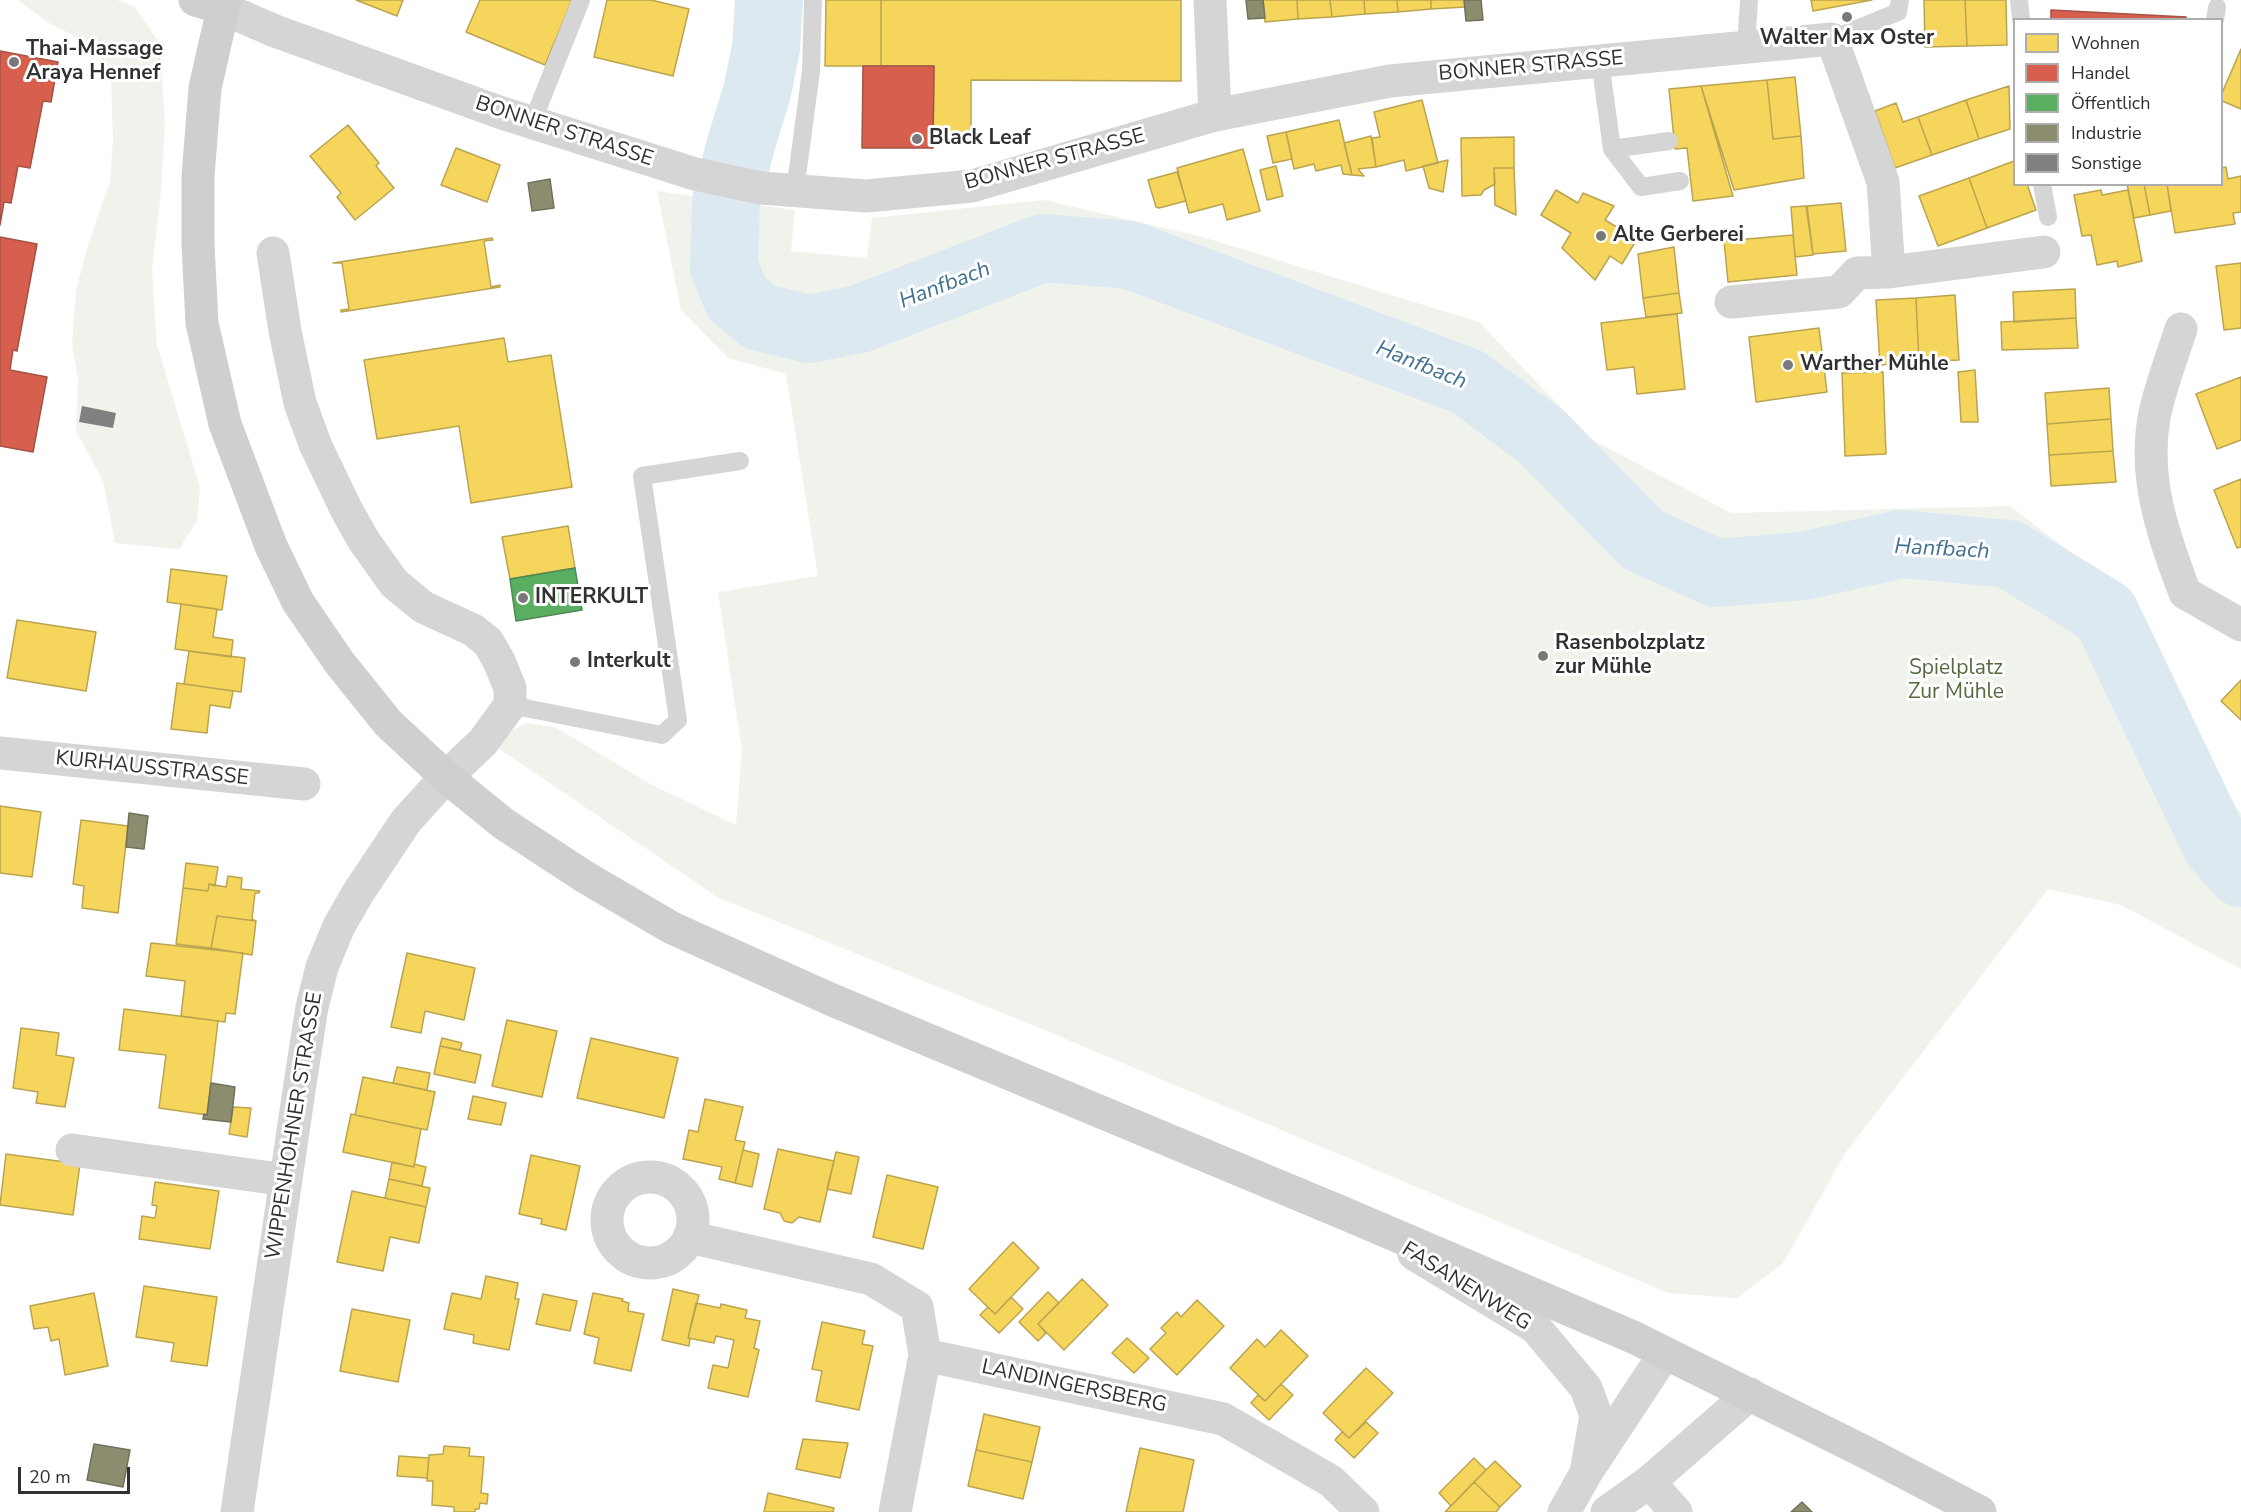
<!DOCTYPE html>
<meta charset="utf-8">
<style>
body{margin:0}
#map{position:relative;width:2241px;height:1512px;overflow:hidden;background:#fff;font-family:"Nunito Sans",sans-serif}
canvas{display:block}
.legend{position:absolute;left:2013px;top:18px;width:210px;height:168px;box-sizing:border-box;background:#fff;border:2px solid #adadad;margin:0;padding:8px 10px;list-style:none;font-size:18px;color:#313131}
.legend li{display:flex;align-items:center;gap:12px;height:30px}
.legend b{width:30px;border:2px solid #adadad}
.scale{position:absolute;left:18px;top:1467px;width:112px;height:27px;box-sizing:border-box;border:3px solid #313131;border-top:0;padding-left:8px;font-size:18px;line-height:21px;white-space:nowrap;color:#313131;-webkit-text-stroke:4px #fff;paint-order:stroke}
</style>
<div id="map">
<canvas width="2241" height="1512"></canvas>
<ul class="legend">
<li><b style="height:16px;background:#f6d55c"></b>Wohnen</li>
<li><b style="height:16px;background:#d6604d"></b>Handel</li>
<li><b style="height:16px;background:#5aae61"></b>Öffentlich</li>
<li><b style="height:16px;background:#8c8c6e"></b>Industrie</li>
<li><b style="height:16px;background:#808080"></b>Sonstige</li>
</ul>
<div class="scale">20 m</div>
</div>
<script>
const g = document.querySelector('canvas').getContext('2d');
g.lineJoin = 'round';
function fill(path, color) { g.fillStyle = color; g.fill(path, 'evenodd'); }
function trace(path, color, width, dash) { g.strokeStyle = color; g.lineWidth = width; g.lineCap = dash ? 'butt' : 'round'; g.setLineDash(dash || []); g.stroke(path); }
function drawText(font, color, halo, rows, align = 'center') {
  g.font = font + ' "Nunito Sans",sans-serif'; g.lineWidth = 6; g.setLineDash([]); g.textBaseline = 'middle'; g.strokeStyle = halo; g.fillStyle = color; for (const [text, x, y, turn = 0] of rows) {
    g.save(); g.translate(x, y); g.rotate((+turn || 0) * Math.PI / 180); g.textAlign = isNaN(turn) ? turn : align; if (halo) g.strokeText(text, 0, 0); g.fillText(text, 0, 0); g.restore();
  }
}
fill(new Path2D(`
 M 18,0 L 117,0 L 135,7 L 160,44 L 165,125 L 161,191 L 152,270 L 157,345 L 200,487 L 197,521 L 179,549 L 115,543 L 103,481 L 76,431 L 78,380 L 72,344 L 76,291 L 88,245 L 110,182 L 113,139 L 111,79 L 94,46 L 47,22 Z
 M 657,191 L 795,210 L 791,251 L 867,258 L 872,218 L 1044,200 L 1203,237 L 1479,322 L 1591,439 L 1731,513 L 2010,506 L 2124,593 L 2177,689 L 2220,791 L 2241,813 L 2241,969 L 2121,905 L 2048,889 L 1846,1152 L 1783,1263 L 1737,1298 L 1668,1293 L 1037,1027 L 719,898 L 498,748 L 514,729 L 527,723 L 555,727 L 652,785 L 736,825 L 742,750 L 718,592 L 818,576 L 786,374 L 728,358 L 681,310 Z`), '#f0f3ec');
const homes = new Path2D(`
 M 356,0 L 403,0 L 397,16 Z
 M 480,0 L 572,0 L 545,65 L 466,32 Z
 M 607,0 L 651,0 L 689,9 L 673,76 L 594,57 Z
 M 826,0 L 881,0 L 881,66 L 825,66 Z
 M 881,0 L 1181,0 L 1181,81 L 971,80 L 971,138 L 933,138 L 934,66 L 881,66 Z
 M 1263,0 L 1297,0 L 1298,19 L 1265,22 Z
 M 1297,0 L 1330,0 L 1332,17 L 1298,19 Z
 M 1330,0 L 1364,0 L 1365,14 L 1332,17 Z
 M 1364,0 L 1397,0 L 1398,12 L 1365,14 Z
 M 1397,0 L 1431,0 L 1431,9 L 1398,12 Z
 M 1431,0 L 1464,0 L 1465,7 L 1431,9 Z
 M 1811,0 L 1872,0 L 1813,11 Z
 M 1924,0 L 1965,0 L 1967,46 L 1925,47 Z
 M 1965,0 L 2006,0 L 2007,45 L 1967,46 Z
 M 2241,49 L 2241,109 L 2222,101 L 2222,93 Z
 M 1795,77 L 1801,136 L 1773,139 L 1767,80 Z
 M 1767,80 L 1773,139 L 1801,136 L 1804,178 L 1734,190 L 1701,86 Z
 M 1701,86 L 1733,196 L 1693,201 L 1687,148 L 1675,149 L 1669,89 Z
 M 2009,86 L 2010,129 L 1979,139 L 1966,100 Z
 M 1422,100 L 1438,163 L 1406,171 L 1404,160 L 1376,167 L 1372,138 L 1380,137 L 1374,112 Z
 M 1966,100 L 1979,139 L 1932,155 L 1918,117 Z
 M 1896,103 L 1903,122 L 1918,117 L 1932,155 L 1895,168 L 1875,111 Z
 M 1339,120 L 1352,175 L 1343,174 L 1341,165 L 1316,171 L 1314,164 L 1294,169 L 1286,132 Z
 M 348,125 L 379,163 L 376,166 L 394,188 L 355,220 L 337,197 L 341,193 L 310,156 Z
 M 1286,132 L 1292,159 L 1273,163 L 1267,136 Z
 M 1371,136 L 1376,167 L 1358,169 L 1364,176 L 1352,175 L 1344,143 Z
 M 1514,137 L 1514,168 L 1494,168 L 1495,184 L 1484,190 L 1481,195 L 1462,196 L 1461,138 Z
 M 456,148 L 500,165 L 487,202 L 441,185 Z
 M 1243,149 L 1260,211 L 1227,220 L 1223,204 L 1189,213 L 1177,168 Z
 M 1448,160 L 1443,192 L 1429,188 L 1423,166 Z
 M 2014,161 L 2014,184 L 2027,184 L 2036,210 L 1987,228 L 1969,178 Z
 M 1276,166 L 1283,196 L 1267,200 L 1260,170 Z
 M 2226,167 L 2228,179 L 2241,176 L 2241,212 L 2233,213 L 2235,224 L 2175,233 L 2167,184 L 2222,184 L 2222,168 Z
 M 1494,168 L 1514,168 L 1516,215 L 1495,205 Z
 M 1177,172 L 1186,201 L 1159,208 L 1156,207 L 1148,180 Z
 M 1969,178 L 1987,228 L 1938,246 L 1919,196 Z
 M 2127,184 L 2144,184 L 2150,215 L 2134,218 Z
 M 2144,184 L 2167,184 L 2171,211 L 2150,215 Z
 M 1556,190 L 1578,203 L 1583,193 L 1614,206 L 1605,220 L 1637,239 L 1622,264 L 1610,256 L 1595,280 L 1562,248 L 1571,233 L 1541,215 Z
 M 2101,190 L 2102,195 L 2128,190 L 2142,261 L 2118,267 L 2117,261 L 2097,265 L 2091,235 L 2082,236 L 2074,195 Z
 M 1841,203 L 1846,251 L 1813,254 L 1807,206 Z
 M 1806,206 L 1813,255 L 1795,257 L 1791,207 Z
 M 1793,235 L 1797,275 L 1728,282 L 1724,241 Z
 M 492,238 L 493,240 L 484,241 L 491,287 L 500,285 L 500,287 L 341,312 L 341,310 L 349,309 L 342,263 L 333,263 Z
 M 1674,247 L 1679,293 L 1643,298 L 1638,254 Z
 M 2241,263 L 2241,328 L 2224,330 L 2216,266 Z
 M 2075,289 L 2076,318 L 2014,322 L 2013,292 Z
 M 1679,293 L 1682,313 L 1646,317 L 1643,298 Z
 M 1955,295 L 1959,360 L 1919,362 L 1916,298 Z
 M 1916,298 L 1919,362 L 1880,365 L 1876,300 Z
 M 1677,314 L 1685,389 L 1637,394 L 1634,367 L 1607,370 L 1601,323 Z
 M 2076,318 L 2078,348 L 2002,350 L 2001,322 Z
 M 1819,328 L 1827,392 L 1756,402 L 1749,337 Z
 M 504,338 L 508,362 L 551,355 L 572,487 L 471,503 L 459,426 L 377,439 L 364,360 Z
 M 1975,370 L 1978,422 L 1961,422 L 1958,372 Z
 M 1883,372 L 1886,454 L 1845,456 L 1842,373 Z
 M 2241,377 L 2241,440 L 2217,449 L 2196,394 Z
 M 2109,388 L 2111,419 L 2047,424 L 2045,393 Z
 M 2111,419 L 2113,451 L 2049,455 L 2047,424 Z
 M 2113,451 L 2116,482 L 2051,486 L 2049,455 Z
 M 2241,479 L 2241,547 L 2237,548 L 2214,490 Z
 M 568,526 L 575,568 L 510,579 L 502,537 Z
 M 171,569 L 227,576 L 222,610 L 167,602 Z
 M 181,604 L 217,609 L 213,637 L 233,640 L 231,657 L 175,649 Z
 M 17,620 L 96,632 L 86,691 L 7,678 Z
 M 189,651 L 245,658 L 241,692 L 184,684 Z
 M 2241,680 L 2241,720 L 2221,701 Z
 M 177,683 L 233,691 L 230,708 L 210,705 L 207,733 L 171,729 Z
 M 0,806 L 41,812 L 32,877 L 0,873 Z
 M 81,820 L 128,826 L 118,913 L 82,908 L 84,886 L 73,884 Z
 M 186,863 L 218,867 L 215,886 L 209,884 L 208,891 L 183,888 Z
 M 228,876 L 242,878 L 241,889 L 260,891 L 259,893 L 255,893 L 252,919 L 256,921 L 217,916 L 211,948 L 176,944 L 183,888 L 208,891 L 209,884 L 226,887 Z
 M 217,916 L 256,921 L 252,955 L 211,948 Z
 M 151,943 L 243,953 L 235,1014 L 226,1013 L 225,1022 L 181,1016 L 185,981 L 146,976 Z
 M 407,953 L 475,968 L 464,1020 L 425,1011 L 421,1033 L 391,1027 Z
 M 124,1009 L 218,1021 L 207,1115 L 159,1108 L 166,1055 L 119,1050 Z
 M 507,1020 L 557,1031 L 542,1097 L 492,1086 Z
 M 21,1028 L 59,1033 L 56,1055 L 74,1058 L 65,1107 L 36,1103 L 38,1092 L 13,1088 Z
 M 442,1038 L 462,1043 L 460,1050 L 440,1046 Z
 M 591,1038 L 678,1058 L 664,1118 L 577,1098 Z
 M 440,1046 L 481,1055 L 475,1083 L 434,1074 Z
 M 397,1067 L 430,1073 L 427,1090 L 393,1083 Z
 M 363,1077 L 435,1092 L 427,1130 L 355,1115 Z
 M 473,1096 L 506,1103 L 501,1125 L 468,1119 Z
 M 705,1099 L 743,1107 L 735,1140 L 745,1142 L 735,1183 L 719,1179 L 722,1167 L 683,1159 L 689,1130 L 698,1132 Z
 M 233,1107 L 251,1108 L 247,1137 L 229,1134 Z
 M 351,1114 L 421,1129 L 414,1167 L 343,1152 Z
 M 778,1149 L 834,1161 L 820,1222 L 799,1217 L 792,1223 L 784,1221 L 780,1213 L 764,1209 Z
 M 743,1150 L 759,1154 L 752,1187 L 735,1183 Z
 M 836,1152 L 859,1157 L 851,1194 L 827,1189 Z
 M 6,1154 L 80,1164 L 73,1215 L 0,1205 Z
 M 531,1155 L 580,1166 L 566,1230 L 541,1224 L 542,1219 L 519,1214 Z
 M 392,1162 L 414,1167 L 414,1164 L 426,1167 L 422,1186 L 389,1179 Z
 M 887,1175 L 938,1187 L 923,1249 L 873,1237 Z
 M 389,1179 L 430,1188 L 426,1207 L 385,1198 Z
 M 155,1182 L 219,1191 L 210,1249 L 139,1239 L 142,1216 L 155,1218 L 157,1206 L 152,1205 Z
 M 352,1191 L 426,1207 L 419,1243 L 390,1237 L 383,1271 L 337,1262 Z
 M 1013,1242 L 1039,1268 L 995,1314 L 969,1289 Z
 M 486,1276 L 518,1283 L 515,1299 L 519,1299 L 509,1350 L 473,1343 L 474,1335 L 444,1329 L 452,1293 L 481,1299 Z
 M 1082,1279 L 1108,1305 L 1064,1350 L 1038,1324 Z
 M 144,1286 L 217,1297 L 207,1366 L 171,1361 L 174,1343 L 136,1337 Z
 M 673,1289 L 699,1295 L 688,1338 L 690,1338 L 689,1346 L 662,1340 Z
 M 1048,1292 L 1059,1303 L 1038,1324 L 1046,1333 L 1038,1341 L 1019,1322 Z
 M 94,1293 L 108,1366 L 65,1375 L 59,1339 L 51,1341 L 48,1327 L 34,1329 L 30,1306 Z
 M 593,1293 L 623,1299 L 622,1301 L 629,1303 L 628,1311 L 644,1314 L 631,1371 L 594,1363 L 599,1338 L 584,1334 Z
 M 543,1294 L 577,1301 L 570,1331 L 536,1324 Z
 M 1011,1297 L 1023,1309 L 999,1333 L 980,1315 L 988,1307 L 995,1314 Z
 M 1197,1300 L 1224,1326 L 1177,1375 L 1150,1349 L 1166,1333 L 1161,1328 L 1177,1312 L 1181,1317 Z
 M 696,1303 L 720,1308 L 721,1304 L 747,1310 L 745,1318 L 760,1321 L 754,1348 L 759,1350 L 748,1397 L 708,1388 L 713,1365 L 728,1368 L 734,1340 L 716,1336 L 714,1343 L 688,1338 Z
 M 352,1309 L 410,1320 L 398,1382 L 340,1371 Z
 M 822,1322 L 865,1331 L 862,1344 L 873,1346 L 859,1410 L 816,1401 L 822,1371 L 812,1369 Z
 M 1281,1330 L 1308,1356 L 1265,1401 L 1230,1368 L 1257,1339 L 1265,1347 Z
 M 1127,1338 L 1149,1358 L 1134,1373 L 1112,1353 Z
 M 1366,1368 L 1393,1393 L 1349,1438 L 1323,1413 Z
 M 1281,1384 L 1293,1395 L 1269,1420 L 1251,1403 L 1258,1395 L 1265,1401 Z
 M 984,1414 L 1040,1427 L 1032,1462 L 976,1450 Z
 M 1366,1422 L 1378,1433 L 1354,1458 L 1335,1440 L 1342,1432 L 1349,1438 Z
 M 803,1439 L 848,1443 L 840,1478 L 796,1469 Z
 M 444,1446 L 470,1448 L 469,1456 L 484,1457 L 481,1493 L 488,1494 L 487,1504 L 480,1503 L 479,1509 L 475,1509 L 475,1512 L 454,1512 L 454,1507 L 432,1505 L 433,1481 L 427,1481 L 429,1455 L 443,1454 Z
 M 1140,1448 L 1194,1460 L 1183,1512 L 1126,1512 Z
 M 976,1450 L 1032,1462 L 1023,1499 L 968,1486 Z
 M 399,1456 L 429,1458 L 427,1478 L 397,1476 Z
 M 1474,1458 L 1486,1470 L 1451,1506 L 1439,1493 Z
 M 1495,1461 L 1521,1486 L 1500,1507 L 1474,1482 Z
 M 1474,1482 L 1500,1507 L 1496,1512 L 1445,1512 Z
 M 768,1493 L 834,1508 L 833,1512 L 764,1512 Z`);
fill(homes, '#f6d55c');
trace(homes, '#bba44f', 1.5);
const shops = new Path2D(`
 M 2051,10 L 2186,17 L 2186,20 L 2051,20 Z
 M 0,51 L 58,62 L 51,102 L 43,101 L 30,168 L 18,166 L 11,203 L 4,202 L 0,225 Z
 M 863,66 L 934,66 L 933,148 L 862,148 Z
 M 0,237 L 37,244 L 17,351 L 13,350 L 10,370 L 47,377 L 33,452 L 0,446 Z`);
fill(shops, '#d6604d');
trace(shops, '#a45245', 1.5);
const public = new Path2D(`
 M 575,568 L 582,610 L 516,621 L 510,579 Z`);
fill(public, '#5aae61');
trace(public, '#4e8853', 1.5);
const industry = new Path2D(`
 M 1246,0 L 1263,0 L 1265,18 L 1248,19 Z
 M 1464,0 L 1481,0 L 1483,20 L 1466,21 Z
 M 550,179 L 554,208 L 532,211 L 528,183 Z
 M 129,813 L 148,816 L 144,849 L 126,847 Z
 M 211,1083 L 235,1087 L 231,1122 L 203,1119 L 204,1114 L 207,1115 Z
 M 94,1444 L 130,1450 L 123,1487 L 87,1480 Z
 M 1802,1502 L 1812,1512 L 1791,1512 Z`);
fill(industry, '#8c8c6e');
trace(industry, '#71715c', 1.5);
trace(new Path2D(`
 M 769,0 L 766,48 L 757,92 L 741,144 L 726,201 L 724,267 L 737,298 L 760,317 L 809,329 L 859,319 L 1043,248 L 1130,255 L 1468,382 L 1541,436 L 1643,540 L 1716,573 L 1803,566 L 1901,544 L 2009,554 L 2105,613 L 2216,845 L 2241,873`), '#dde9f1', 68);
fill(new Path2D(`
 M 82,406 L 116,413 L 113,428 L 79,422 Z`), '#808080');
trace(new Path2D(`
 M 2019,0 L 2021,20
 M 2215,20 L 2217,7
 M 1832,39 L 1898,12 L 1900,0
 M 1746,47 L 1749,0
 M 1600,61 L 1612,149 L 1641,187 L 1680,181
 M 532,123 L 581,0
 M 1612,149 L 1669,141
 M 2042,184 L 2048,217
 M 795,191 L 811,71 L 813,0
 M 510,705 L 662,735 L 678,720 L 642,476 L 740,461`), '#d5d5d5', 18);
trace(new Path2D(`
 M 1210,0 L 1215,115
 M 222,8 L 275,31 L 502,113 L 695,174 L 761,188 L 866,196 L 972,186 L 1215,115 L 1390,81 L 1832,39 L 1883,182 L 1889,272 L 2044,252
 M 1731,302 L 1839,292 L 1857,273 L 1889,272
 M 2181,329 C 2172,357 2161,385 2155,413 C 2142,477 2163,534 2185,593 L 2241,625
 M 0,753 L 304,784
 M 72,1150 L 286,1180
 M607 1220a43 43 0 1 1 86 0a43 43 0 1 1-86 0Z
 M 689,1237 L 871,1279 L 917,1307 L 925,1355 L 895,1512
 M 1414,1254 L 1535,1327 L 1586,1388 L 1596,1415 L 1586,1473
 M 925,1355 L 1223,1419 L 1331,1481 L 1363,1512
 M 1649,1482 L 1676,1512
 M 237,1512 L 300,1084 L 312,1007 L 322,967 L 339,926 L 358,893 L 406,821 L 446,777 L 483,742 L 510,705 L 510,688 L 499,661 L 488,642 L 473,630 L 423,607 L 394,583 L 364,541 L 347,511 L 315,444 L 300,403 L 285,331 L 273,253
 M 1564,1512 L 1586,1473 L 1665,1353
 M 1607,1512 L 1649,1482 L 1750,1394`), '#d5d5d5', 33);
trace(new Path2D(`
 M 195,0 L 222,8
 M 225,0 L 205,88 L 198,176 L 198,245 L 202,323 L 225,424 L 271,546 L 298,602 L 339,662 L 388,723 L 446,777 L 504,824 L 585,877 L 672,928 L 830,999 L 1348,1215 L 1633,1337 L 1867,1453 L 1980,1512`), '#cfcfcf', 33);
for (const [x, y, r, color] of [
 [1847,17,6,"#797979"],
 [14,62,6,"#797979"],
 [917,139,6,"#797979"],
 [1601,236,6,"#797979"],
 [1788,365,6,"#797979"],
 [523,598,6,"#797979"],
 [1543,656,6,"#797979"],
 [575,662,6,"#797979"]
]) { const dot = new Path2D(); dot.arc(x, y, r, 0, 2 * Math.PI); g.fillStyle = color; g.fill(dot); trace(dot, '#fff', 2); }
drawText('bold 21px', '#313131', '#fff', [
 ["Walter Max Oster",1847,39,"center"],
 ["Thai-Massage",26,50],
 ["Araya Hennef",26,74],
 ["Black Leaf",929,139],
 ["Alte Gerberei",1613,236],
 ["Warther Mühle",1800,365],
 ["INTERKULT",535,598],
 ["Rasenbolzplatz",1555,644],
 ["zur Mühle",1555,668],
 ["Interkult",587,662]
], 'left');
drawText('21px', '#313131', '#fff', [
 ["BONNER STRASSE",1531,67,-5],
 ["BONNER STRASSE",564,132,18],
 ["BONNER STRASSE",1055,160,-15],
 ["KURHAUSSTRASSE",152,769,6],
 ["WIPPENHOHNER STRASSE",295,1126,-81],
 ["FASANENWEG",1466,1287,32],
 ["LANDINGERSBERG",1074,1387,12]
]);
drawText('21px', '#546b40', '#fff', [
 ["Spielplatz",1956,669],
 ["Zur Mühle",1956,693]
]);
drawText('italic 22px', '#43728f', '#fff', [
 ["Hanfbach",945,286,-21],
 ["Hanfbach",1421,366,22],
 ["Hanfbach",1942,550,3]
]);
</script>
